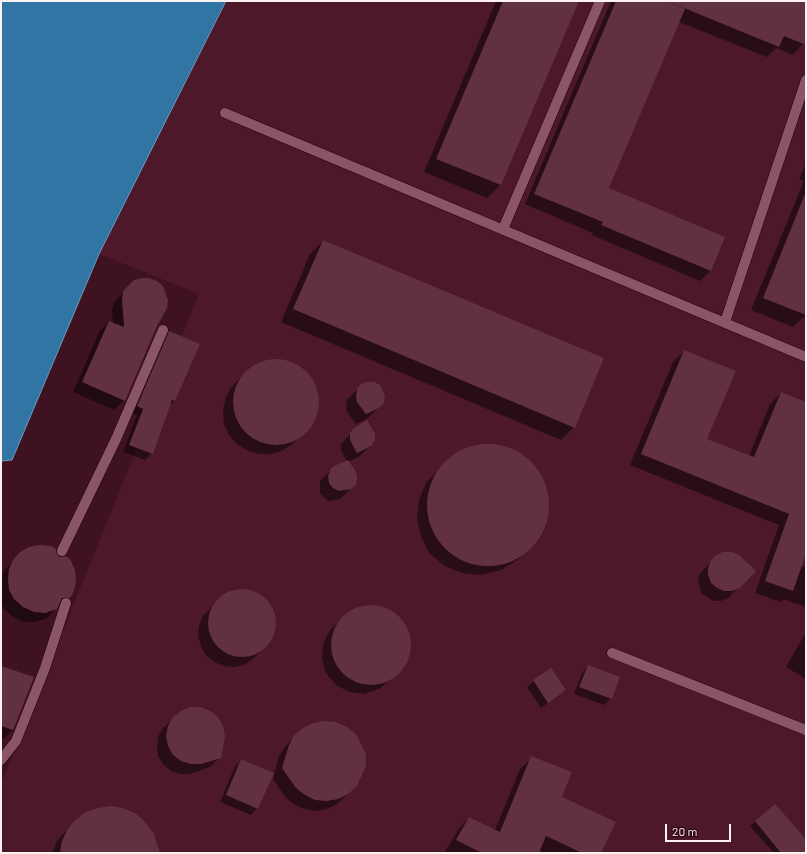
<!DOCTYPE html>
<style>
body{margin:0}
#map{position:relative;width:807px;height:854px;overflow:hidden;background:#3f1221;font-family:Barlow,sans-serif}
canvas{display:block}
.frame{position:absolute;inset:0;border:2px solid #fef1f3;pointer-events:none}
.scale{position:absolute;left:665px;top:824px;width:66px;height:18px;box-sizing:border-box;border:2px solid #fef1f3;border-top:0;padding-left:5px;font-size:12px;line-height:14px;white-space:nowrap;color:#fef1f3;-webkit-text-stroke:3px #340718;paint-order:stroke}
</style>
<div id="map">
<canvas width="807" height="854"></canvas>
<div class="frame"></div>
<div class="scale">20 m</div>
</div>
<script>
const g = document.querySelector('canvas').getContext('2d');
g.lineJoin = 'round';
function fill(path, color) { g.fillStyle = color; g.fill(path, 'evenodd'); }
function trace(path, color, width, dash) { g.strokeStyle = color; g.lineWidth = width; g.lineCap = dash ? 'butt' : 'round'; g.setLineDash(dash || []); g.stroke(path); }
fill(new Path2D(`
 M 226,1 L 806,1 L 806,853 L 1,853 L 1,784 L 199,294 L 99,254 Z`), '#4c182a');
const water = new Path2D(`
 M 1,1 L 226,1 L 99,254 L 12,460 L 1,461 Z`);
fill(water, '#3075a4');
trace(water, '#6e9abc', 1);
fill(new Path2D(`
 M 496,1 L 578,1 L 500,185 L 487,198 L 424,172 Z
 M 611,1 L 663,1 L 684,10 L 687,1 L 806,1 L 806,40 L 793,55 L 776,48 L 767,57 L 679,22 L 608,189 L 724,237 L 710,271 L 700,281 L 592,235 L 593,233 L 525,204 Z
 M 806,163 L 806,318 L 803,317 L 793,327 L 751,310 L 804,181 L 799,179 Z
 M 323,241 L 574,427 L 561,440 L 281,322 L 310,254 Z
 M 134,281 L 156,325 L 124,400 L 114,410 L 73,392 L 99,332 L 109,322 L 113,324 L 112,310 L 114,302 Z
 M 169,332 L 175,401 L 168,407 L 152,453 L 145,460 L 123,452 L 137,415 L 131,413 L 163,339 Z
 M 684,351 L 706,440 L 749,456 L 770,404 L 781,393 L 806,403 L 806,551 L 801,566 L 806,568 L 806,607 L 783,599 L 781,602 L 755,593 L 779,525 L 630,465 L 673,362 Z
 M 270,360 L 282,360 L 294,364 L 304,370 L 312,379 L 316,390 L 318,402 L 316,414 L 311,425 L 292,444 L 282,451 L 271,454 L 259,454 L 247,450 L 237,444 L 229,435 L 224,424 L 223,412 L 225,400 L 230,389 L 238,380 L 248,370 L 259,364 Z
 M 362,385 L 379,385 L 384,396 L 379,407 L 368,418 L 356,424 L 347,412 L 346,407 L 347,400 Z
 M 355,429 L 371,445 L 360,456 L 348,462 L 355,484 L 340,499 L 328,501 L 320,493 L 320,481 L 335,466 L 347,462 L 341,450 L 341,444 Z
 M 484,445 L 505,447 L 524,456 L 538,471 L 547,490 L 548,511 L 542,531 L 519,559 L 501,570 L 481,575 L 462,573 L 445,566 L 430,554 L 421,537 L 417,519 L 419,500 L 426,483 L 439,469 L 449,458 L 466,449 Z
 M 21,553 L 69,597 L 59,607 L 57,607 L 46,619 L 35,622 L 23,622 L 13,617 L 4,609 L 1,602 L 1,577 L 4,571 Z
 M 717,556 L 755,571 L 728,598 L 721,601 L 714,601 L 701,593 L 698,578 L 701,572 Z
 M 240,590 L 250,591 L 260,595 L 268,602 L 273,611 L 275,621 L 274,631 L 270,641 L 253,659 L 244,665 L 234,667 L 224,666 L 214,662 L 206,655 L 201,646 L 198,636 L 199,626 L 203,616 L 221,598 L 230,593 Z
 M 367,606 L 383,607 L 396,614 L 406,626 L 410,641 L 409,656 L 402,669 L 379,689 L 364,694 L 349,692 L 336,685 L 326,673 L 322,659 L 323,644 L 330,630 L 341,620 L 353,610 Z
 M 806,632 L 806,679 L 786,667 Z
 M 588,666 L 611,698 L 604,705 L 574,694 L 582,673 Z
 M 1,667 L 13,729 L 3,739 L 1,739 Z
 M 534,681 L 565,690 L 541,708 L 527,687 Z
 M 174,718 L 220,757 L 210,767 L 190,774 L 180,774 L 171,771 L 163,764 L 158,756 L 157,746 L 158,737 L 163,728 Z
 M 295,736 L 356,786 L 337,804 L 327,809 L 316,811 L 305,809 L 295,805 L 286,798 L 273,779 L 279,756 L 285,747 Z
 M 532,758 L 600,853 L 545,853 L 539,850 L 538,853 L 445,852 L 458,830 L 469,818 L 495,830 L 520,769 Z
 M 242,760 L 257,808 L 251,815 L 220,802 L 235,766 Z
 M 774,806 L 803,838 L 806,836 L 806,853 L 774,853 L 750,826 Z
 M 76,820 L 157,853 L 52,853 L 57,841 Z`), '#0007');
fill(new Path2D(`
 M 503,1 L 579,1 L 501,185 L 436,159 Z
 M 616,1 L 666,1 L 685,9 L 609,188 L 725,237 L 711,271 L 601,225 L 603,222 L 534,194 Z
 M 667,1 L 806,1 L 806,45 L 784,36 L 779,47 Z
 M 805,194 L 806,194 L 806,315 L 763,298 Z
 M 323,240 L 604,358 L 575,428 L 293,309 Z
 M 142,278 L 149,278 L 157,281 L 163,286 L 168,300 L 167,308 L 157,326 L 125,401 L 82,382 L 109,321 L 124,327 L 122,299 L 123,291 L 134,280 Z
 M 169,331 L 200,344 L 175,401 L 172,400 L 153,454 L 129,445 L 143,409 L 137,406 Z
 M 684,350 L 736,371 L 707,439 L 754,457 L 781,392 L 806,402 L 806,554 L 793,591 L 765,581 L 789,514 L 641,454 Z
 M233 402a43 43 0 1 1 86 0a43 43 0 1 1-86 0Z
 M 367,382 L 374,382 L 380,385 L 385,396 L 384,403 L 379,408 L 366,414 L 357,402 L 356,396 L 357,389 L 361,384 Z
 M 367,420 L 375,434 L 375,440 L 371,446 L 357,453 L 350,440 L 350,433 L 354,428 Z
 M427 505a61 61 0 1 1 122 0a61 61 0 1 1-122 0Z
 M 348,460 L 356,472 L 357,478 L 356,485 L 351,489 L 339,491 L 333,488 L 329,483 L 328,476 L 330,470 L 334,466 Z
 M 39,545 L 51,546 L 56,549 L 56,552 L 59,557 L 66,556 L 70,559 L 75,570 L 76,582 L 73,593 L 70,598 L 62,598 L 57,609 L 45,613 L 34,612 L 23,607 L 14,599 L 9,590 L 8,579 L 9,569 L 13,560 L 20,552 L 29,547 Z
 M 723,552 L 732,552 L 739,555 L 756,571 L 740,588 L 732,591 L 724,591 L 717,588 L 711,583 L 708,575 L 708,568 L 711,560 L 716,555 Z
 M208 623a34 34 0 1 1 68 0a34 34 0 1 1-68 0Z
 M331 645a40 40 0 1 1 80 0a40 40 0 1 1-80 0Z
 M 588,665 L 620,677 L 612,699 L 579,687 Z
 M 1,666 L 34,677 L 13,730 L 1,726 Z
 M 551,668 L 566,690 L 548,703 L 533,680 Z
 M 190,707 L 201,707 L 210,711 L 218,717 L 223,726 L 225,736 L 221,758 L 201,764 L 191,764 L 181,761 L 173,755 L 168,746 L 166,736 L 168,726 L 173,717 L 181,711 Z
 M 325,721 L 336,722 L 347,727 L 356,734 L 366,754 L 366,766 L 357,786 L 348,794 L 338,799 L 327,801 L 315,800 L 305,795 L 296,788 L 282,768 L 289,745 L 294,735 L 303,728 L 313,723 Z
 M 531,756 L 572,772 L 562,797 L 616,822 L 601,853 L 582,853 L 546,836 L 539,853 L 482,853 L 456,840 L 469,817 L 500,832 Z
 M 241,759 L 274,773 L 258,809 L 226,795 Z
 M 775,804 L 806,839 L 806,853 L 781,853 L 755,821 Z
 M 111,806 L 123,808 L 135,813 L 145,822 L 153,832 L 160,853 L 60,853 L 62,841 L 67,830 L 75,820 L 86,812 L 98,808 Z`), '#623140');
const service = new Path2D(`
 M 225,113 L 806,357
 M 503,229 L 600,1
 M 725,322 L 806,80
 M 62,551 L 116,439 L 163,330
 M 612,653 L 806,730
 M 1,760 L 16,741 L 45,668 L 66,603`);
trace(service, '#23000b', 11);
trace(service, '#8a5564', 10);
</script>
